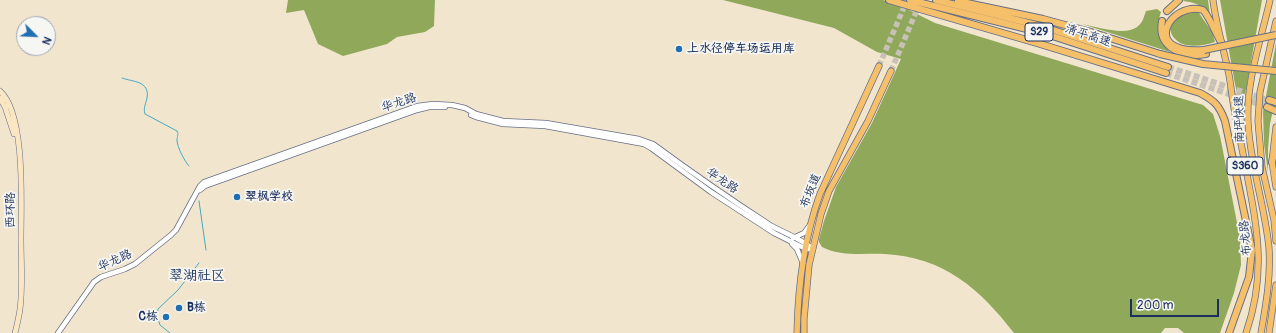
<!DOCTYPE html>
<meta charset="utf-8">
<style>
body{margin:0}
#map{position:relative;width:1276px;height:333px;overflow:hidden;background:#f2e5ce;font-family:Pangolin,sans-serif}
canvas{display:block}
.north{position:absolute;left:16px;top:16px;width:40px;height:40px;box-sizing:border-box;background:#f6f6f2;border:1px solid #9ea6b7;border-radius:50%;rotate:114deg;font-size:11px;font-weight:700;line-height:16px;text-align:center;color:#1b2f5e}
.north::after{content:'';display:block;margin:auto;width:14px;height:18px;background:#1f6fb2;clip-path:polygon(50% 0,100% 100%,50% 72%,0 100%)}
.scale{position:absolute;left:1130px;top:299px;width:89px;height:18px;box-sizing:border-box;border:2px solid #1b2f5e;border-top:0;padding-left:5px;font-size:12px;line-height:14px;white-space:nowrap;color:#1b2f5e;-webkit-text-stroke:3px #f6f6f2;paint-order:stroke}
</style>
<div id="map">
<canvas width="1276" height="333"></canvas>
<div class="north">N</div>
<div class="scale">200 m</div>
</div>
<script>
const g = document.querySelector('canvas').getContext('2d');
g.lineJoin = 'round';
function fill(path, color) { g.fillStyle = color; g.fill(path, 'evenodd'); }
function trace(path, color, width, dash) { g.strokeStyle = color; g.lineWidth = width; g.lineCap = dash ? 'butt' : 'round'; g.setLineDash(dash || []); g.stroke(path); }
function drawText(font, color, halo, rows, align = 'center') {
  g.font = font + ' Pangolin,"LXGW WenKai TC",sans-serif'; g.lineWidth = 3.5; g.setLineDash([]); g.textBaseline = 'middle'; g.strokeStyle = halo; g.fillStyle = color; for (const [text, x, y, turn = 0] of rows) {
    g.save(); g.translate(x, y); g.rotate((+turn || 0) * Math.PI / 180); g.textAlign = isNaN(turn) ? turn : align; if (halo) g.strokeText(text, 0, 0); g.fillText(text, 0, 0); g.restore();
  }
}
fill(new Path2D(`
 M 288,0 L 435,0 L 434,26 L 425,32 L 397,37 L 387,44 L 343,56 L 318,44 L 304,10 L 286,13 Z
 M 723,0 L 883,0 L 901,6 L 935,23 L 1203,105 L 1213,114 L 1220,136 L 1240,238 L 1241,265 L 1234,293 L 1220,333 L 1184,333 L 1178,328 L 1165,328 L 1161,333 L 1014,333 C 980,289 944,257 885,254 C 864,253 842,257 822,247 L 819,242 L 819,239 L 824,221 L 836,187 L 872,123 L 901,59 L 877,52 L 834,28 Z
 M 1184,0 L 1208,0 L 1210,15 C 1200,4 1197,3 1183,1 Z
 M 1220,0 L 1262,0 L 1247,84 L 1244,122 L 1235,84 Z
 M 1157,9 L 1161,12 C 1155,30 1158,38 1170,52 L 1082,24 C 1097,27 1125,36 1137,27 C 1143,23 1144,16 1146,11 Z
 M 1180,10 L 1199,13 L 1212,32 L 1215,42 C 1206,45 1195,47 1186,45 C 1168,41 1164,19 1180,10 Z
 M 1276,43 L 1276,96 L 1270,124 L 1268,149 L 1268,172 L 1264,144 L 1263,112 Z`), '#8fa85a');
trace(new Path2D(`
 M 122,78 C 133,82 150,81 147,98 C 146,104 143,107 145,114 L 177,131 C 179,135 177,136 177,140 C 177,147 185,162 189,166
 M 199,201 L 206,250
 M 170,333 L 160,325 L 157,316 L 158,309 L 178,290 L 199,263`), '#42aac1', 1);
trace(new Path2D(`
 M 879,66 L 907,0
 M 891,71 L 919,5`), '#c7c1b8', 5.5, [5.5, 3]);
trace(new Path2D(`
 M 1168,67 L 1273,102
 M 1166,73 L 1271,108`), '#c7c1b8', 6, [6, 3]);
const tertiary = new Path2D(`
 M 471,115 L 476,117 L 503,124 L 545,126 L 644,144 L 651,148 L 711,192 L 774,233 L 806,249 L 813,249
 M 200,190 L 205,186 L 417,110 L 429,107 L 445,107
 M 793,238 L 804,233 L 810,225
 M 792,244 L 797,249 L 803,263
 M 58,333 L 94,282 L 101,277 L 125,269 L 135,264 L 171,235 L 176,230 L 200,186 L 204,182 L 417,106 L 433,104 L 452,105 L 465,108 L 476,114 L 503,121 L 546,123 L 639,139 L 653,144 C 691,172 730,199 770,225 C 784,233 802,239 813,249`);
const secondary = new Path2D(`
 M 0,91 C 26,114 21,205 21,239 C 21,262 23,286 20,309 C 19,317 17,325 15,333
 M 0,98 L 5,107 L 14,134`);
const primary = new Path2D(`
 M 1213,0 C 1216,25 1224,50 1229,75 C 1231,86 1232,97 1234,108 C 1237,125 1241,142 1244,159 C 1256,222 1268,270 1246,333
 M 1276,127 L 1272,162 L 1276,187
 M 797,333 C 798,286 804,238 820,194 L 879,66
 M 804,333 L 804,319 L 809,265 L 821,214 L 829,191 L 868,121 L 891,71`);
const trunk = new Path2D(`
 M 1276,21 L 1260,92 L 1258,121 L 1262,167 L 1274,220 L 1276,241
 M 1261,333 C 1266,305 1271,276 1269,248 C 1265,206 1250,165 1248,122 C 1246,81 1261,40 1270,0
 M 1269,333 L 1276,285`);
const motorway = new Path2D(`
 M 889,0 L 1037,43 L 1200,93 C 1215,101 1219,105 1225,121 L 1252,250 L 1249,277 L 1229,333
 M 910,0 L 1043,33 L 1166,73
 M 936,0 L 1041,26 L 1168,67
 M 958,1 L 1043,19 L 1091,32 L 1160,54
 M 1167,11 L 1179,0
 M 1162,21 C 1157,48 1183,58 1206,54
 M 1204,50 C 1139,55 1170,0 1203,10 C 1209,16 1216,34 1221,42
 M 1269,100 L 1276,102
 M 1267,107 L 1276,111
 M 1272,162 L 1276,146`);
trace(tertiary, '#666f85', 6);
trace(secondary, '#666f85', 6);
trace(primary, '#666f85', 7);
trace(trunk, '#666f85', 7);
trace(motorway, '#666f85', 8);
trace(tertiary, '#fff', 4.5);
trace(secondary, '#fbe6c4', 5);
trace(primary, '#f6c06b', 5.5);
trace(trunk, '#f6c06b', 5.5);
trace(motorway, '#f6c06b', 6);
const motorwayBridge = new Path2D(`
 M 1204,50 L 1276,35
 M 1160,54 L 1203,64 L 1276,71`);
trace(motorwayBridge, '#666f85', 8, []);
trace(motorwayBridge, '#f6c06b', 6);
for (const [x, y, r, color] of [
 [679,49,4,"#1f6fb2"],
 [237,197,4,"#1f6fb2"],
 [179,308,4,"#1f6fb2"],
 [166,317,4,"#1f6fb2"]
]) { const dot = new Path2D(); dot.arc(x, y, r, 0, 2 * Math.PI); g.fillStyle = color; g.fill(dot); trace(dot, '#f6f6f2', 1.5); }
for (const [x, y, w] of [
 [1039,32,28],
 [1245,166,36]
]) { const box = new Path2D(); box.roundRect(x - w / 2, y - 9, w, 18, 3); g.fillStyle = '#f6f6f2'; g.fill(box); trace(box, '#1b2f5e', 1); }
drawText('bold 11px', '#1b2f5e', null, [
 ["S29",1039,32],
 ["S360",1245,166]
]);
drawText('12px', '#1b2f5e', '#f6f6f2', [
 ["清平高速",1088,36,18],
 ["华龙路",399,103,-18],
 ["南坪快速",1240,119,-91],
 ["华龙路",722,181,34],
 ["布坂道",811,191,-68],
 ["西环路",11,210,-90],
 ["布龙路",1246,238,-95],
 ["华龙路",115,261,-24]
]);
drawText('bold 12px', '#1b2f5e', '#f6f6f2', [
 ["上水径停车场运用库",687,49],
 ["翠枫学校",245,197],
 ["B栋",187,308],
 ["C栋",158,317,"right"]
], 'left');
drawText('14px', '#1b2f5e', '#f6f6f2', [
 ["翠湖社区",197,276]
]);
</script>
